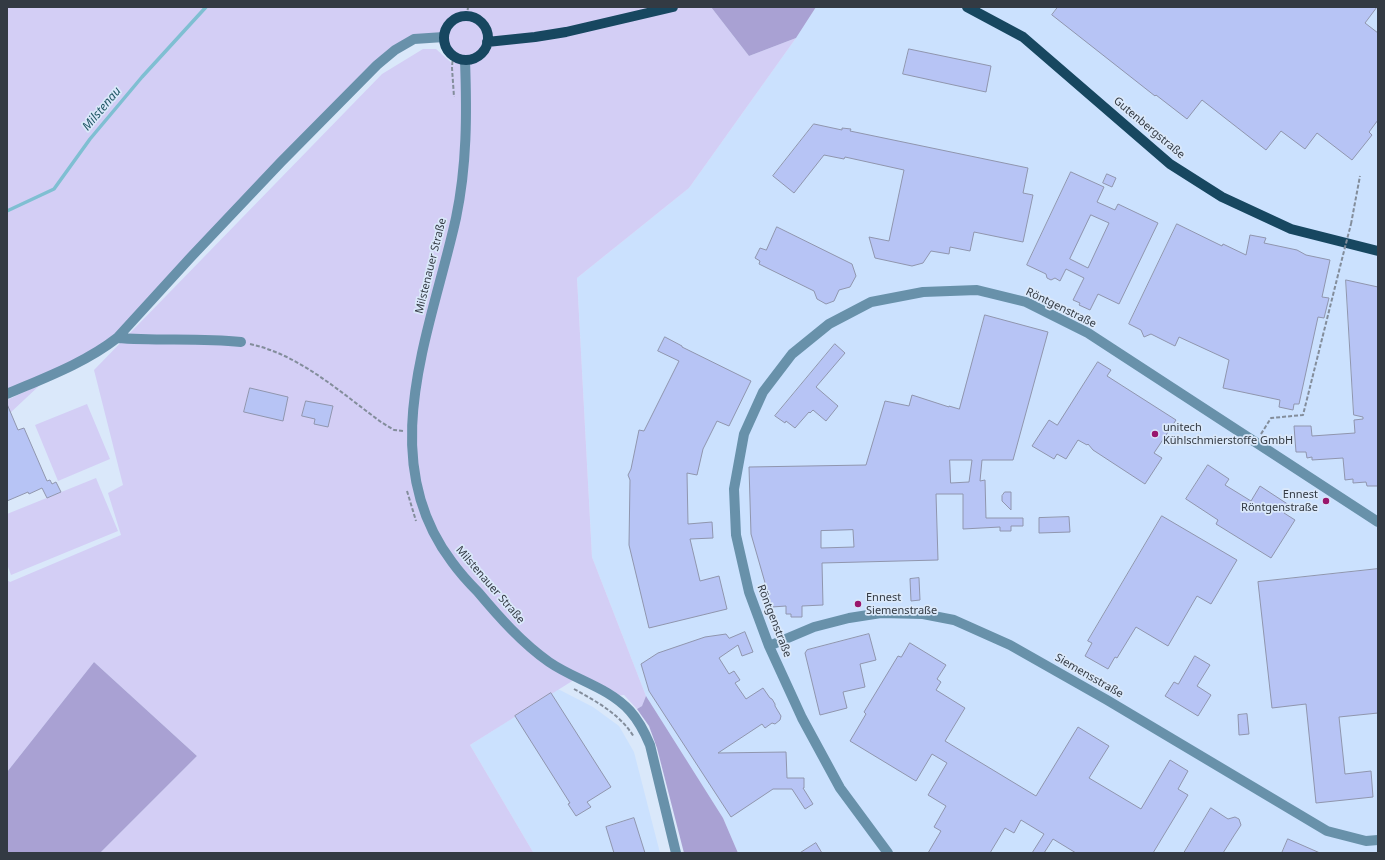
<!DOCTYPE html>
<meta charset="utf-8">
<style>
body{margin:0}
#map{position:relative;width:1385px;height:860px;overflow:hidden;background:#dae8fa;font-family:"Noto Sans",sans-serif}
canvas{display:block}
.frame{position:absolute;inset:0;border:8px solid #333a43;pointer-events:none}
</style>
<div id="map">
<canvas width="1385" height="860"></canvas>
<div class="frame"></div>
</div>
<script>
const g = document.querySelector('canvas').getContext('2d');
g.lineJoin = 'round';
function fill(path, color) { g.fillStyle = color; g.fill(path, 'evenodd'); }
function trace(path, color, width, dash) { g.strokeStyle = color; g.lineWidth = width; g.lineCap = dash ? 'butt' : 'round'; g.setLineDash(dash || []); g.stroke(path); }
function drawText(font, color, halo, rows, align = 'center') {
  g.font = font + ' "Noto Sans",sans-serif'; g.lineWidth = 3.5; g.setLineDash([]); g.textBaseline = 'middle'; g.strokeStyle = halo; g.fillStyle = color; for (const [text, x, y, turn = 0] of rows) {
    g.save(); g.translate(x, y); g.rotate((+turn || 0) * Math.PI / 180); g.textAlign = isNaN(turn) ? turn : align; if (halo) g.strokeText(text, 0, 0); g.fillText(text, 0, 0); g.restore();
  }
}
fill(new Path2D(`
 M 816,7 L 1378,7 L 1378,853 L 738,853 L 723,818 L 646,696 L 592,557 L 577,278 L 689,188 L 796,38 Z
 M 558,689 L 593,707 L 619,726 L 634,752 L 660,853 L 533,852 L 470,745 Z`), '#cbe1fe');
fill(new Path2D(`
 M 7,7 L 711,7 L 749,56 L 796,38 L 689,188 L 577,278 L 592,557 L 646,696 L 642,706 L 637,709 L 624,695 L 613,696 L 577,678 L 470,745 L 533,852 L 540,853 L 100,853 L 197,756 L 94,662 L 7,772 L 7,580 L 10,582 L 121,535 L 108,493 L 123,485 L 94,370 L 382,74 L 423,49 L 436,49 L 455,66 L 444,43 L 414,39 L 395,50 L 117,338 L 7,394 Z
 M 41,384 L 9,414 L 7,415 L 7,400 Z
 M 87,404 L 110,459 L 58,481 L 35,425 Z
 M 96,478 L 118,531 L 11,575 L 7,564 L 7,514 Z`), '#d3cef5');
fill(new Path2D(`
 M 711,7 L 816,7 L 796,38 L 749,56 Z
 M 94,662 L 197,756 L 100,853 L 7,853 L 7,772 Z
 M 646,696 L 723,818 L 738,853 L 684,853 L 657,748 L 649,726 L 637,709 L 642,706 Z`), '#a9a1d3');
trace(new Path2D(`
 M 7,211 L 54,189 L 90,139 L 142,77 L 206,7`), '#7fbfd2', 3.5);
const building = new Path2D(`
 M 1058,7 L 1377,7 L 1365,23 L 1378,33 L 1378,120 L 1369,132 L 1372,135 L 1352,160 L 1317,133 L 1305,149 L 1281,131 L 1266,150 L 1202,100 L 1187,119 L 1156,95 L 1155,96 L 1052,15 Z
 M 909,49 L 991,66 L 986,92 L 903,74 Z
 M 814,124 L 842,130 L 842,128 L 851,129 L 850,131 L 1028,168 L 1023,193 L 1033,195 L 1023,242 L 974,232 L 970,251 L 950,247 L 949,254 L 931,251 L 923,263 L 912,266 L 875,258 L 869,237 L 889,241 L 904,170 L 845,157 L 844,159 L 824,155 L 794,193 L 773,176 Z
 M 1071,172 L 1104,187 L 1097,202 L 1115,210 L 1118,204 L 1158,223 L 1119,304 L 1098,294 L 1090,310 L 1079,305 L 1080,303 L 1073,300 L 1084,278 L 1066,269 L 1060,281 L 1055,278 L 1051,280 L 1047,278 L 1046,274 L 1027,265 ZM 1091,215 L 1109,223 L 1088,268 L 1070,259 Z
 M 1107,174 L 1116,178 L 1112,187 L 1103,183 Z
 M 1177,224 L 1222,246 L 1223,244 L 1246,255 L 1250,235 L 1266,238 L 1264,243 L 1297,250 L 1306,255 L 1330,260 L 1322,297 L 1329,298 L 1324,318 L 1318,317 L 1299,404 L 1294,404 L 1293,410 L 1279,407 L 1280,400 L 1223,388 L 1229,360 L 1179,337 L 1175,346 L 1151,334 L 1144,337 L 1141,330 L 1129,324 Z
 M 777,227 L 852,264 L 856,276 L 850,287 L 839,290 L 834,301 L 826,304 L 817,299 L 814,291 L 759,264 L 760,261 L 755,258 L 760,248 L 766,250 Z
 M 1346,280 L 1378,287 L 1378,486 L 1367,486 L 1366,482 L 1353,483 L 1353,479 L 1345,480 L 1343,458 L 1312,460 L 1312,457 L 1307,458 L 1306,452 L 1296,452 L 1294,426 L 1311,426 L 1312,436 L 1355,433 L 1354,420 L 1363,419 L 1363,417 L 1354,415 Z
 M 985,315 L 1048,332 L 1013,460 L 982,460 L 980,481 L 985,480 L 986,518 L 1023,518 L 1023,526 L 1011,526 L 1011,531 L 1000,531 L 1000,527 L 963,529 L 963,494 L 936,494 L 938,560 L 822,563 L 823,605 L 802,606 L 802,617 L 791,617 L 791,614 L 786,614 L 786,606 L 772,607 L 751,534 L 749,467 L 866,465 L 885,401 L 909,406 L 912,395 L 949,407 L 949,406 L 959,409 ZM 950,460 L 972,460 L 969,482 L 951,483 ZM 853,530 L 854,547 L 821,548 L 821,531 Z
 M 665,337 L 682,346 L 682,347 L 751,381 L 729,426 L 717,421 L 703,449 L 697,475 L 687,473 L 688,524 L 712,522 L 713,538 L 690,539 L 700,581 L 719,576 L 727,609 L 649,628 L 629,545 L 630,480 L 628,475 L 631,469 L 639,430 L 644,431 L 679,361 L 658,351 Z
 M 835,344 L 845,353 L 816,387 L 838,406 L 826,421 L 813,410 L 810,413 L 809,412 L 795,428 L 786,421 L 785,423 L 775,416 Z
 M 1098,362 L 1111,370 L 1107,376 L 1176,420 L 1154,453 L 1162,458 L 1145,484 L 1093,450 L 1088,444 L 1087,445 L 1078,440 L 1066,459 L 1057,454 L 1054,459 L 1032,446 L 1049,420 L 1057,425 Z
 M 250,388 L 288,397 L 283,421 L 244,412 Z
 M 306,401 L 333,406 L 328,427 L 314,424 L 315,419 L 302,416 Z
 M 7,404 L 18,430 L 24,428 L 47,481 L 50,480 L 52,484 L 56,482 L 61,492 L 47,498 L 42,488 L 29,494 L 28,492 L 7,501 Z
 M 1208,465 L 1229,479 L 1225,485 L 1251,501 L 1260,486 L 1289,505 L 1284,513 L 1295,520 L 1271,558 L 1216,524 L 1218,520 L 1186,499 Z
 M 1005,492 L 1011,492 L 1011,510 L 1002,501 L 1002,496 Z
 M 1162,516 L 1237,560 L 1211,604 L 1197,596 L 1168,646 L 1136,627 L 1117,658 L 1115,657 L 1108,669 L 1085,656 L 1092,643 L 1088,641 Z
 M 1069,517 L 1070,532 L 1039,533 L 1039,518 Z
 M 1378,569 L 1378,713 L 1339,717 L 1345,774 L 1371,771 L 1373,797 L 1316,803 L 1306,704 L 1272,708 L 1258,582 Z
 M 919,578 L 920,600 L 911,601 L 910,579 Z
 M 745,632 L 753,652 L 742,656 L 738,645 L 719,658 L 729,674 L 734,671 L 740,680 L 735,683 L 746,699 L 763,688 L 770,698 L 772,699 L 775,704 L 775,706 L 781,716 L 780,720 L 775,724 L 772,723 L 765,728 L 762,724 L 718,753 L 786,752 L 787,778 L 804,778 L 804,788 L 803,788 L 813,804 L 805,809 L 792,789 L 773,789 L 731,817 L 649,691 L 641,664 L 658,653 L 705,637 L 726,634 L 729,638 Z
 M 869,634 L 876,660 L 860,664 L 865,687 L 843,692 L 847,708 L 820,715 L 805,653 L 807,650 Z
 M 910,643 L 946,665 L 937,679 L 941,682 L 936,690 L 965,708 L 945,741 L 1036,796 L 1078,727 L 1109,746 L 1089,778 L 1141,809 L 1170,760 L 1188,771 L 1178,789 L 1188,795 L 1153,853 L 1076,853 L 1053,839 L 1044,853 L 1032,853 L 1044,834 L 1021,820 L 1014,833 L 1005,828 L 990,853 L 928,853 L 941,831 L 934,827 L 946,806 L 928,795 L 947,763 L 932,754 L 916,781 L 850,741 L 866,714 L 864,712 L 898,656 L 901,657 Z
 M 1195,656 L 1210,665 L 1197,686 L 1211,695 L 1198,716 L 1165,696 L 1174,682 L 1178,684 Z
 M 551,693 L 611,787 L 587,802 L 591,807 L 576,816 L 568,804 L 570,803 L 515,716 Z
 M 1247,714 L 1249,734 L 1239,735 L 1238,715 Z
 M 1211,808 L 1228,819 L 1235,817 L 1239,819 L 1241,825 L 1235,834 L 1223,853 L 1184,853 Z
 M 634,818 L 645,853 L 614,853 L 606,827 Z
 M 1288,839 L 1320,853 L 1282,853 Z
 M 816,843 L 822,853 L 800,853 Z`);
fill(building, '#b7c4f5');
trace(building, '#9096ae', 1);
trace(new Path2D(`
 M 467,16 L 468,7
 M 453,55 L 452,68 L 454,97
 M 1351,224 L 1360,176
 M 250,344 C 300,355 340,392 381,422 L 394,430 L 403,431
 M 1261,434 L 1271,418 L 1303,415 L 1343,255
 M 407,491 L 416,521
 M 574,689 C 597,702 620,714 634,737`), '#838d9b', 2, [4, 2]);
trace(new Path2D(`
 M 465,60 C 467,114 467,165 456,218 C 431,331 373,458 452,562 C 460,573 469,583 478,592 C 499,617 522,643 549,662 C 575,680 608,687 630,711 C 639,721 645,733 650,745 L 676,853
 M 117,338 C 158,341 200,338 241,342
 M 7,394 C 44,378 85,363 117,338 L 191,257 L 281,162 L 377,65 L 395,50 L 414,39 L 444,37
 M 769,646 L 814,627 L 849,618 L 881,613 L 923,614 L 954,620 L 1010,645 L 1107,700 L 1327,831 L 1366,841 L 1378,840
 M 888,853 L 840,788 L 802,718 L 769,646 L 749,592 L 736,535 L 734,489 L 744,434 L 763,392 L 792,354 L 829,324 L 871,302 L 923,292 L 977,290 L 1026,302 L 1088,333 L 1378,522`), '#6891aa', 10);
trace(new Path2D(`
 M 967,7 L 1023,37 L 1170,164 L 1222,197 L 1291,229 L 1378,251
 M444 38a22 22 0 1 1 44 0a22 22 0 1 1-44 0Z
 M 487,42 L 535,37 L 566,32 L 673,7`), '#174760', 10);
trace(new Path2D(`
 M 1343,255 L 1351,224`), '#838d9b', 2, [4, 2]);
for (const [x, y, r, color] of [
 [1155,434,4,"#99166c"],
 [1326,501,4,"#99166c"],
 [858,604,4,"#99166c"]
]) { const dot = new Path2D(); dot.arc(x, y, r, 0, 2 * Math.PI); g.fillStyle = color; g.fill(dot); trace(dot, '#dae8fa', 1.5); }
drawText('11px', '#333a43', '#dae8fa', [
 ["Gutenbergstraße",1149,128,40],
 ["Milstenauer Straße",431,266,-76],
 ["Röntgenstraße",1061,308,26],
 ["Milstenauer Straße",490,585,49],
 ["Röntgenstraße",774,621,69],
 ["Siemensstraße",1089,676,30]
]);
drawText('11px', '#333a43', '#dae8fa', [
 ["unitech",1163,428],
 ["Kühlschmierstoffe GmbH",1163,441],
 ["Ennest",1318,495,"right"],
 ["Röntgenstraße",1318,508,"right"],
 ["Ennest",866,598],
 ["Siemenstraße",866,611]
], 'left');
drawText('italic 12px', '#225866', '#dae8fa', [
 ["Milstenau",102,109,-50]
]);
</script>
